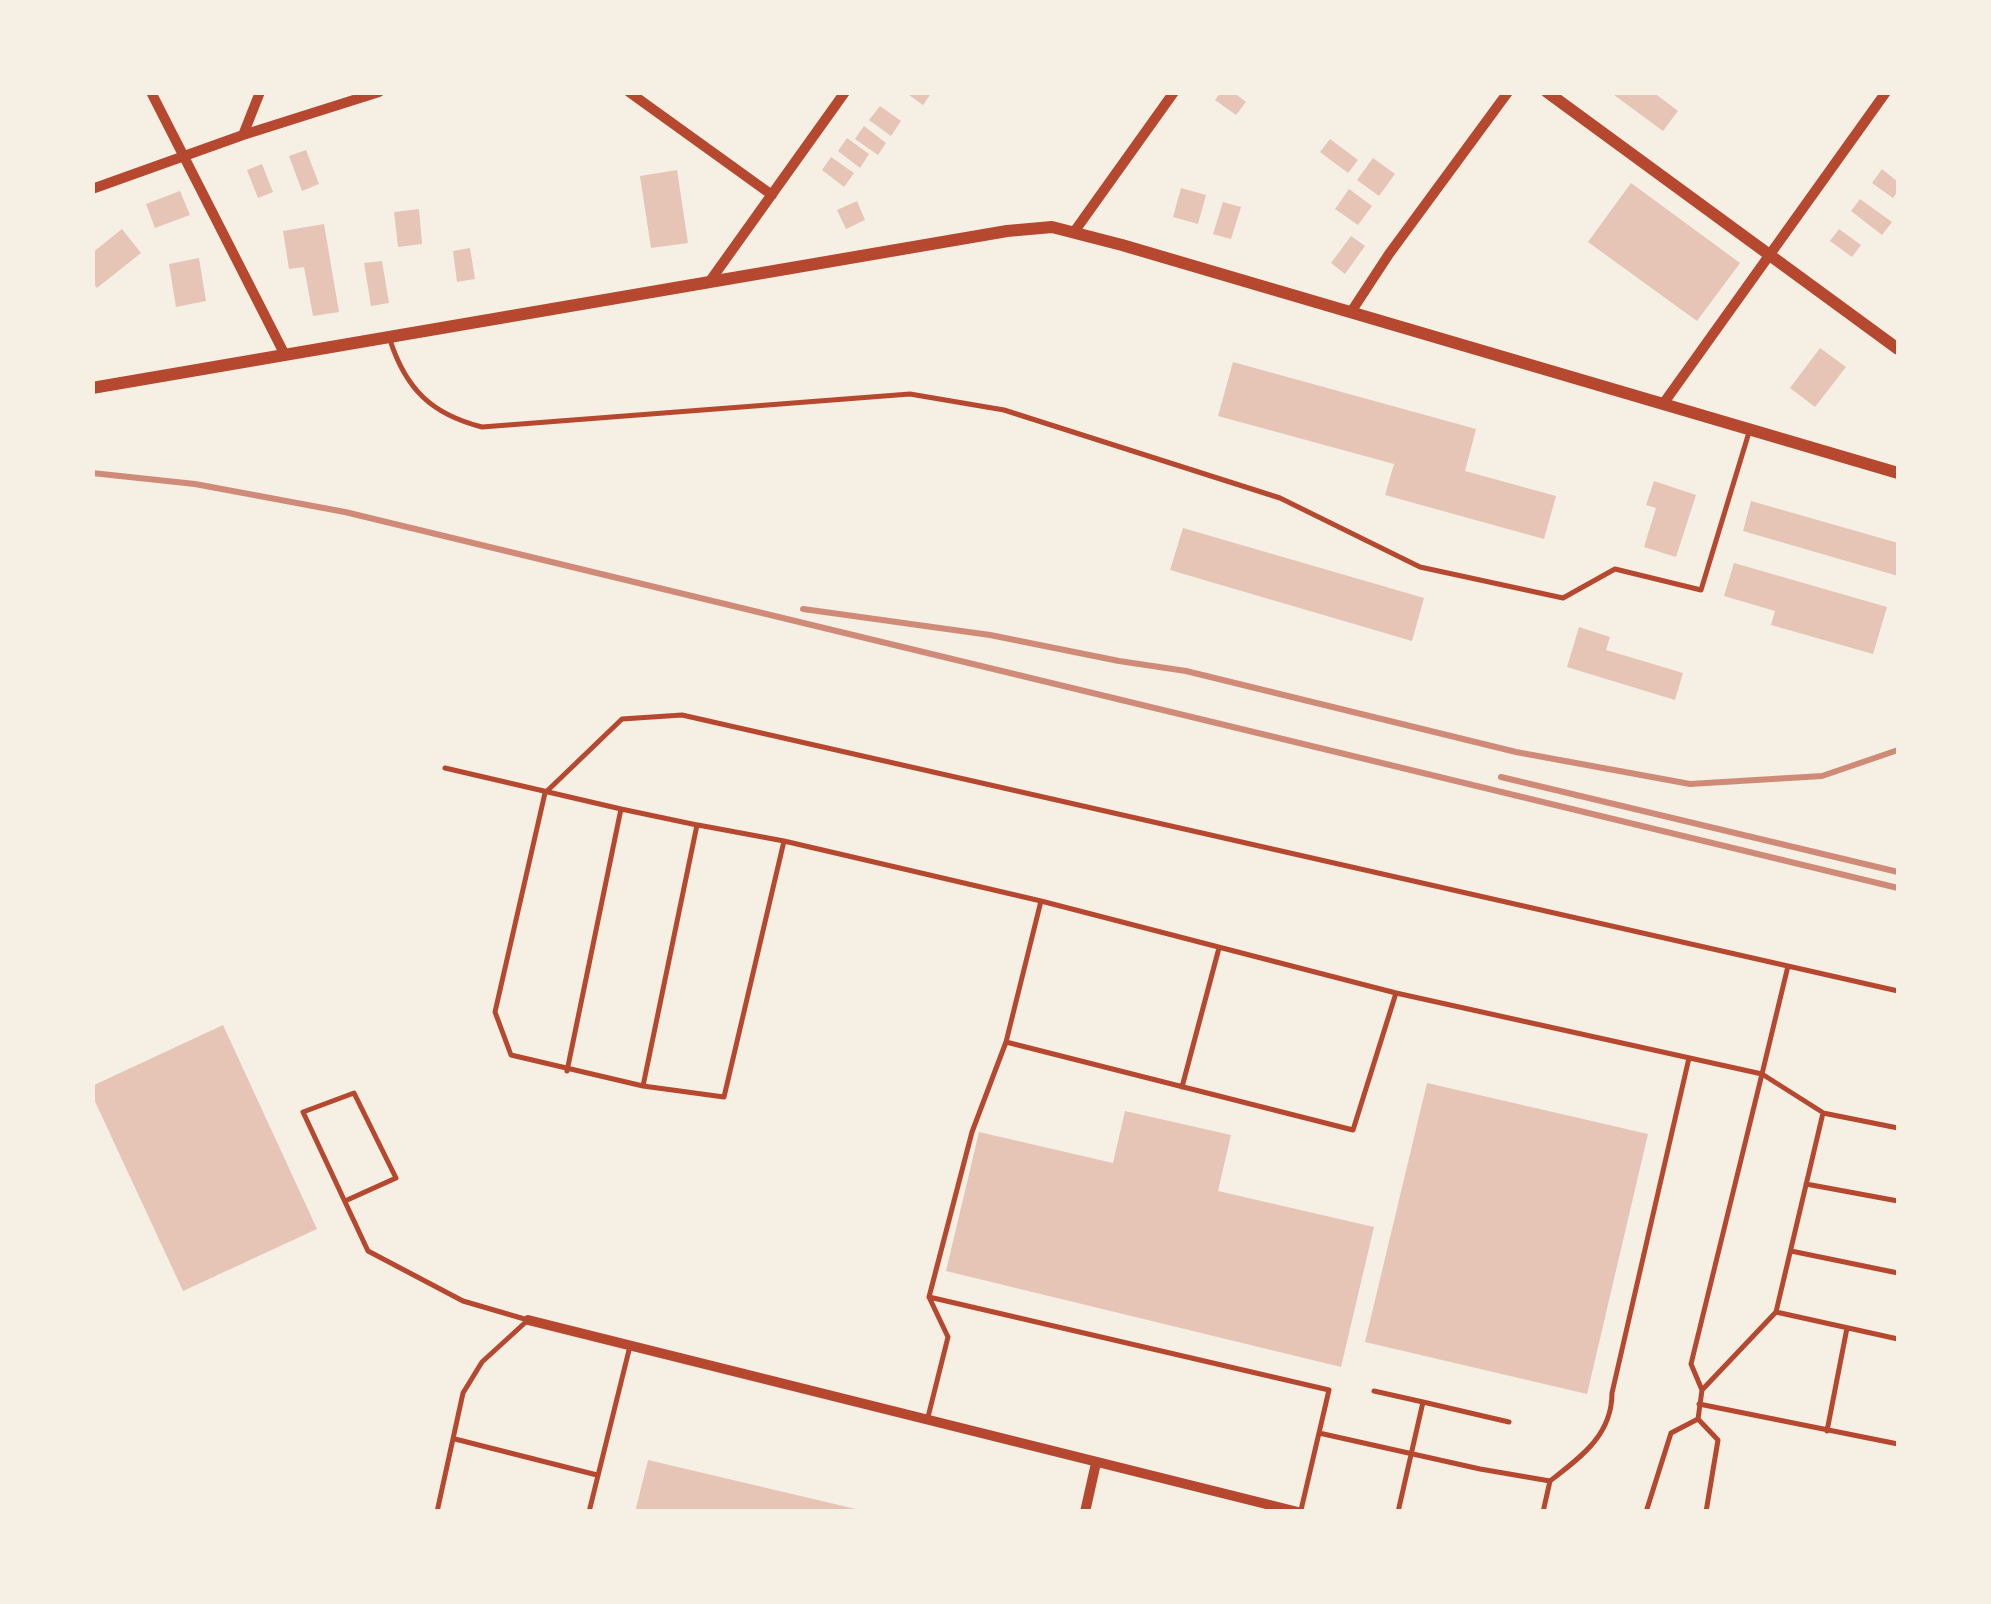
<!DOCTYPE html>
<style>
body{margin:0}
#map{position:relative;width:1991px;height:1604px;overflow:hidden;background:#f6efe4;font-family:Literata,serif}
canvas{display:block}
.frame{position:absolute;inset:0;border:95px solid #f6efe4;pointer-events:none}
</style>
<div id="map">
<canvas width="1991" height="1604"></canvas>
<div class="frame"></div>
</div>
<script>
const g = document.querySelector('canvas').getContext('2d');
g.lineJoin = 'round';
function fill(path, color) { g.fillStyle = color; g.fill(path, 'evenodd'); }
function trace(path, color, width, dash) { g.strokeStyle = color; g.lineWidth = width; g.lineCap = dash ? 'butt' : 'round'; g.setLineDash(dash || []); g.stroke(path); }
fill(new Path2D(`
 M 905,92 L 932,92 L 923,105 Z
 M 1221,92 L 1233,92 L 1246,102 L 1236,115 L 1215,100 Z
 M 1610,92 L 1653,92 L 1678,111 L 1663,131 Z
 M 880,106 L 901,121 L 891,136 L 869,120 Z
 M 864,126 L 886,143 L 878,155 L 855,139 Z
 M 847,138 L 869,154 L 860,168 L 838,151 Z
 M 1330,139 L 1358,160 L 1348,173 L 1320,152 Z
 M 306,150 L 319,184 L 302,191 L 289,156 Z
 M 831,157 L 854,173 L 844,187 L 822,170 Z
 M 1373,158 L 1395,174 L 1379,196 L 1357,180 Z
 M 262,164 L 273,192 L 258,198 L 247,170 Z
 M 1882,169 L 1898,182 L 1898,191 L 1893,198 L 1872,183 Z
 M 677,170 L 688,243 L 651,248 L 640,176 Z
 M 1631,183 L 1740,263 L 1697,321 L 1588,242 Z
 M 1181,188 L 1206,195 L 1198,224 L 1173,217 Z
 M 1349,189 L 1372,206 L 1358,225 L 1335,209 Z
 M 180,191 L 190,215 L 155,228 L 146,204 Z
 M 1860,199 L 1892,222 L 1882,235 L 1851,211 Z
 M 857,201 L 865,220 L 846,229 L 837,210 Z
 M 1223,202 L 1241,207 L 1231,239 L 1213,234 Z
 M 419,209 L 422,244 L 398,247 L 394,212 Z
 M 324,224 L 339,312 L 313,316 L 304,267 L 289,269 L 283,231 Z
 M 122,229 L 141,253 L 97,288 L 92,282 L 92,253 Z
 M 1839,229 L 1861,245 L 1852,257 L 1830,241 Z
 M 1351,236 L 1365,246 L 1345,274 L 1331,263 Z
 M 470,248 L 475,279 L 457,282 L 453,251 Z
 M 199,258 L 206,301 L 176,307 L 169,264 Z
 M 382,261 L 389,303 L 371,306 L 364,263 Z
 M 1820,348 L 1846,367 L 1815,407 L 1790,388 Z
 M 1233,362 L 1476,429 L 1465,471 L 1556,496 L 1544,539 L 1385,495 L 1394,464 L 1218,416 Z
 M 1654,481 L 1696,495 L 1676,557 L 1644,547 L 1656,508 L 1646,505 Z
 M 1751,501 L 1898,543 L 1898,576 L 1743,531 Z
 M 1183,528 L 1424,598 L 1412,641 L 1170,570 Z
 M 1734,563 L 1887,607 L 1873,654 L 1771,625 L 1775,611 L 1724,596 Z
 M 1579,627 L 1610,637 L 1606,650 L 1683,673 L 1675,700 L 1567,667 Z
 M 223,1025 L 317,1229 L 183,1291 L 92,1095 L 92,1086 Z
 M 1427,1083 L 1648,1134 L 1587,1394 L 1365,1342 Z
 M 1125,1111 L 1231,1135 L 1218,1191 L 1374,1227 L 1341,1367 L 946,1271 L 979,1132 L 1113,1163 Z
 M 648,1460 L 860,1510 L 860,1512 L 635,1512 Z`), '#e6c5b7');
trace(new Path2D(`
 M 390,340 C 406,389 431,414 482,427 L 910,394 L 1004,410 L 1280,498 L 1420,567 L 1563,598 L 1615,569 L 1701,590 L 1750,429
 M 445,768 L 621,809
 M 784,841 L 1041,901 L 1006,1042 L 1353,1130 L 1396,993 L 1041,901
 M 1396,993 L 1762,1074 L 1788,966
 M 567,1071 L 621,809 L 697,825 L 643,1086 L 511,1055 L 495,1012 L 545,793 L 622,719 L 682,715 L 1898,991
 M 643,1086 L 724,1097 L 784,841 L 698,825
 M 1182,1087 L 1219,948
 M 1898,1128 L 1823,1113 L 1776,1312 L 1898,1339
 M 1806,1184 L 1898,1201
 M 345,1201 L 396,1178 L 354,1093 L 303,1112 L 368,1251 L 463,1301 L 528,1320
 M 1791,1251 L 1898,1273
 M 929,1297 L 1329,1390 L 1319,1433
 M 1702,1390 L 1691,1364 L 1762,1074 L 1822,1112
 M 1374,1391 L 1423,1402
 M 1699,1404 L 1898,1444
 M 927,1421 L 948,1337 L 929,1297 L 972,1132 L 1006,1042
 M 1827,1431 L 1847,1328
 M 455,1439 L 597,1475
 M 1550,1481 C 1581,1457 1612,1435 1612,1393 L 1689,1058
 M 1301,1510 L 1319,1433 L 1480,1469 L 1550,1481 L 1543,1512
 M 437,1512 L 463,1393 L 482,1362 L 528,1320
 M 589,1512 L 630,1346
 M 1398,1512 L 1423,1402 L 1509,1422
 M 1646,1512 L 1671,1433 L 1698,1419
 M 1706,1512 L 1718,1440 L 1698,1419 L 1702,1390 L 1776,1312`), '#b5482f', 5);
trace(new Path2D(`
 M 151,92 L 285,355
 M 629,92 L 772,195
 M 243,135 L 260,92
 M 92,189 L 243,135 L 379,92
 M 1074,232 L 1174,92
 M 710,281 L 845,92
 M 1351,312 L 1389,254 L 1508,92
 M 1663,404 L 1886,92
 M 528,1320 L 1298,1512
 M 1085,1512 L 1096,1463`), '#b5482f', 10);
trace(new Path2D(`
 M 1547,92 L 1898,349
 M 92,388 L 1007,231 L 1052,227 L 1122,245 L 1898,473`), '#b5482f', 12);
trace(new Path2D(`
 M 92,473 L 195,484 L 345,512 L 1898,888
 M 803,609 L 990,635 L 1119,661 L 1186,671 L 1516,752 L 1690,784 L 1822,776 L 1898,750
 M 1501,777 L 1898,872`), '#cf8b77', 6);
</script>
